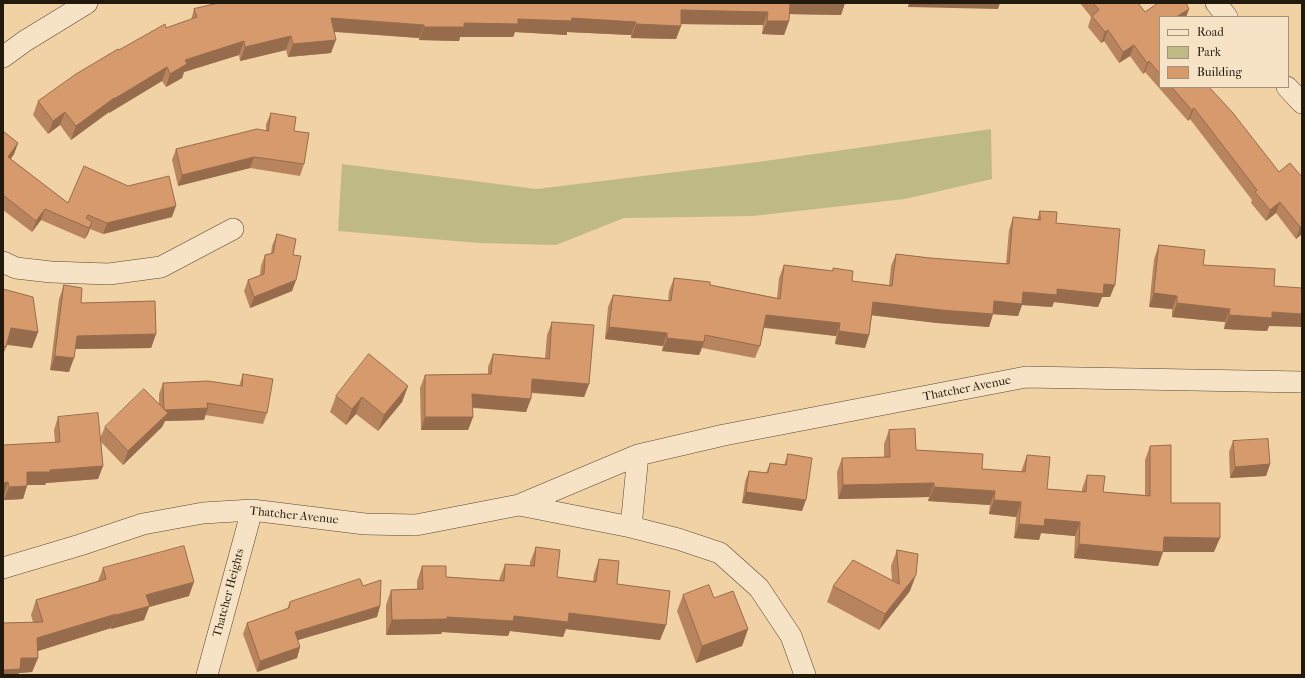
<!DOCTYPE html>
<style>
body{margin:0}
#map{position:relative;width:1305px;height:678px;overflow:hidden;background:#f1d2a5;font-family:"IM FELL French Canon",serif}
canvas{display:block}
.frame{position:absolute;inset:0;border:4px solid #231a0e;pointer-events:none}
.legend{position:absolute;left:1159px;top:16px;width:130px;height:72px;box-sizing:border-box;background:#f6e2c4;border:1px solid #a2927b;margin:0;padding:5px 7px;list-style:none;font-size:12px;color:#231a0e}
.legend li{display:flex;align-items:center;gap:8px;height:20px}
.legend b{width:20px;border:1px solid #a2927b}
</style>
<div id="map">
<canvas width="1305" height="678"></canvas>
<div class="frame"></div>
<ul class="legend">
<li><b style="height:5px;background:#f6e2c4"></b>Road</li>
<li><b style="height:11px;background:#bfba83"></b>Park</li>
<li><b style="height:11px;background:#d69a6d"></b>Building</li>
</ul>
</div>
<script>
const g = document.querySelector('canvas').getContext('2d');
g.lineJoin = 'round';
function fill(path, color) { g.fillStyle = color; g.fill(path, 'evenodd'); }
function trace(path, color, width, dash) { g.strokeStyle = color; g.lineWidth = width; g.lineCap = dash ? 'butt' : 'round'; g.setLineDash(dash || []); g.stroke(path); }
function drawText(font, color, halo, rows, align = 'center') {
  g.font = font + ' "IM FELL French Canon",serif'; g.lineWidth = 3; g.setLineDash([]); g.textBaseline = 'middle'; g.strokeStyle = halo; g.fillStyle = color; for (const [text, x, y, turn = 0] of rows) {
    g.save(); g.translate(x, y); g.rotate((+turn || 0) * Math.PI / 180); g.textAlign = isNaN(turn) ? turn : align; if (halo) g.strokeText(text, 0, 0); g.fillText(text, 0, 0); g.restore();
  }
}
fill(new Path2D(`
 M 991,129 L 992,179 L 905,199 L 753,216 L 624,218 L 556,245 L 479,243 L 338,231 L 342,164 L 536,189 L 758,162 Z`), '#bfba83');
const street = new Path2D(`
 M 1216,3 L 1227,17
 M 3,57 L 25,41 L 87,3
 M 1287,87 L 1302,103
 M 3,262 L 16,268 L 51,272 L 109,274 L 161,267 L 233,229
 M 519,505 L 631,527 L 678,539 L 720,553 L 759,588 L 791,636 L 805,675
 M 631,527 L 638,455
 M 3,568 L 80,545 L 143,524 L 203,513 L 252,510 L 365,524 L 416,525 L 519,505 L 638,455 L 724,435 L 1026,377 L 1302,382
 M 207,675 L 252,510`);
trace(street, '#564834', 22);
trace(street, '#f6e2c4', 21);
fill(new Path2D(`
 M 219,3 L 845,3 L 841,15 L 789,14 L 789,21 L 784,35 L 762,34 L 763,25 L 681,24 L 681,26 L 676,39 L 631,38 L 631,35 L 567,32 L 567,35 L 515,32 L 513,37 L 460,37 L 459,41 L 419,40 L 419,38 L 334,32 L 331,53 L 288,57 L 286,50 L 240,61 L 239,55 L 184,72 L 182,78 L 166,87 L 162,81 L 109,113 L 109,112 L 71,140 L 60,125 L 48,134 L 33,115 L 38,101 L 119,50 L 166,28 L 191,20 L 194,9 Z
 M 1080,3 L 1138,3 L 1145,12 L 1189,9 L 1186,17 L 1160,17 L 1160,87 L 1209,87 L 1279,172 L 1290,163 L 1302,234 L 1296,239 L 1276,213 L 1266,221 L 1251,203 L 1252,200 L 1190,119 L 1188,121 L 1145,72 L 1143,74 L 1130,56 L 1119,63 L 1104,41 L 1101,43 L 1088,27 L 1091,17 Z
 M 271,113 L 294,131 L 304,164 L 300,176 L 250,168 L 178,186 L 172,160 L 176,149 L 266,131 L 266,124 Z
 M 3,131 L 18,143 L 14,154 L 11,159 L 68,203 L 172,217 L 103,234 L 90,229 L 88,234 L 85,239 L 41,220 L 32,232 L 3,210 Z
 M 1040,211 L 1056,223 L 1110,297 L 1102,297 L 1098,307 L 1054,302 L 1052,307 L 1022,305 L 1018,316 L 993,314 L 989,327 L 937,323 L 872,315 L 869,335 L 865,348 L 835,344 L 836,336 L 764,328 L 760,346 L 755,358 L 702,348 L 699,355 L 662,351 L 663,346 L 605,339 L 608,307 L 613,295 L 668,301 L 669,291 L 674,278 L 777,298 L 779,278 L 784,265 L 833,271 L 833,268 L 852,281 L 889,285 L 891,266 L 896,254 L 930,258 L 1006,264 L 1009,230 L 1013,217 L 1037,220 Z
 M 277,234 L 293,255 L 296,280 L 292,291 L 250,308 L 244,291 L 248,280 L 260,275 L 261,266 L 265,255 L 271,254 L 272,246 Z
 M 1159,245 L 1203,265 L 1269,326 L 1267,331 L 1224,329 L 1225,322 L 1172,317 L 1172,309 L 1149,307 L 1154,259 Z
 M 64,285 L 81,303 L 156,334 L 151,348 L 75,349 L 69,372 L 50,370 L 59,299 Z
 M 3,289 L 38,332 L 32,348 L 7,345 L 3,355 Z
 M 552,322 L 589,384 L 584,397 L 531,393 L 526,412 L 473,408 L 473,417 L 468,430 L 421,430 L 420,388 L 425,375 L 488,374 L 488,367 L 493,354 L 545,358 L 547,335 Z
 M 243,374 L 267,413 L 263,424 L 205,415 L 204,420 L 165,421 L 162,427 L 123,465 L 101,442 L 103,466 L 98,479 L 46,483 L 45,485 L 27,485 L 23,499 L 4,500 L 4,495 L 3,495 L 3,445 L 55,443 L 54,430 L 58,417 L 100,438 L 105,427 L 159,404 L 159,394 L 163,383 L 239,386 Z
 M 408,386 L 402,402 L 378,431 L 356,414 L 346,425 L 330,412 L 336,396 Z
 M 889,430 L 916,450 L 982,469 L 1021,472 L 1022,469 L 1027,455 L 1047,489 L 1082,492 L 1082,489 L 1087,475 L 1103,492 L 1145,495 L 1145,460 L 1150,446 L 1171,503 L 1214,552 L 1163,552 L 1158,566 L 1074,558 L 1075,536 L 1041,533 L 1039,540 L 1014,538 L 1016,517 L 989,514 L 990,505 L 928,501 L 929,497 L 838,499 L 837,472 L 842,458 L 884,457 L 884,444 Z
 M 1233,441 L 1270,464 L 1266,476 L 1230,478 L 1229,452 Z
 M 788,454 L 802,511 L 742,503 L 745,482 L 749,471 L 766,473 L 770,463 L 784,465 Z
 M 536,547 L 557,577 L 593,581 L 594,574 L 599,559 L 617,584 L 666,625 L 660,640 L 566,629 L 563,637 L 510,631 L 508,636 L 442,632 L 441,634 L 386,635 L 386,605 L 391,590 L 417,589 L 417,581 L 422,566 L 446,577 L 499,580 L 505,564 L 530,566 L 530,562 Z
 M 897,550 L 910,591 L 879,630 L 827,602 L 833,586 L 892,580 L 891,566 Z
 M 103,568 L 189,596 L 149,607 L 144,620 L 111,629 L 111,628 L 37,651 L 38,658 L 32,672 L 19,673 L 18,675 L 3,675 L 33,622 L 31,615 L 36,600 L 98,581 Z
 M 363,586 L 380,606 L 377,617 L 298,640 L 300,647 L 297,658 L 257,672 L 243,634 L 247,623 L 287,609 L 290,602 Z
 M 683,595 L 714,598 L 748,629 L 742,646 L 696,663 L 677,611 Z`), '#b8845e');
fill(new Path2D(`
 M 789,3 L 845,3 L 841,15 L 785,14 Z
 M 909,3 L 1000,3 L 998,9 L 908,7 Z
 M 1189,9 L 1186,17 L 1176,17 Z
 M 681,10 L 768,12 L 763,25 L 676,24 Z
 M 331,18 L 424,25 L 419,38 L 326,31 Z
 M 572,18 L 636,22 L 631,35 L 567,32 L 567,35 L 515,32 L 513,37 L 460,37 L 459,41 L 419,40 L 424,27 L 518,19 Z
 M 767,21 L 789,21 L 784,35 L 762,34 Z
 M 636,24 L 681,26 L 676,39 L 631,38 Z
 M 1108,30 L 1104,41 L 1101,43 L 1105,32 Z
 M 291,36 L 286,50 L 240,61 L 245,47 Z
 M 336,40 L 331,53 L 288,57 L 293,44 Z
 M 244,41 L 239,55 L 184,72 L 182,78 L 166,87 L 170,74 L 185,60 Z
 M 1134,45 L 1130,56 L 1119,63 L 1123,52 Z
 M 1149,61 L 1145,72 L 1143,74 L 1147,63 Z
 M 167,67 L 162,81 L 109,113 L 109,112 L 71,140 L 76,126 L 114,98 Z
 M 1194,108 L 1190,119 L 1188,121 L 1192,110 Z
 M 65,112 L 60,125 L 48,134 L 53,121 Z
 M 18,143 L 14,154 L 4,168 L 8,157 Z
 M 254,157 L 250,168 L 178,186 L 182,175 Z
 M 1280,202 L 1276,213 L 1266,221 L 1270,210 Z
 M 176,206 L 172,217 L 103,234 L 107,223 Z
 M 45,209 L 41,220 L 32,232 L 36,221 Z
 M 92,222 L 88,234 L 85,239 L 89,228 Z
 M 1302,226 L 1302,234 L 1296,239 L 1300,227 Z
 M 296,280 L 292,291 L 250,308 L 254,297 Z
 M 1104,284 L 1115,285 L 1110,297 L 1102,297 L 1098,307 L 1054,302 L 1052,307 L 1022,305 L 1018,316 L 990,314 L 994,301 L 1023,292 L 1057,289 Z
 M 1154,293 L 1177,296 L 1172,309 L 1149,307 Z
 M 873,302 L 993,314 L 989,327 L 937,323 L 869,315 Z
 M 1177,303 L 1230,309 L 1225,322 L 1172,317 Z
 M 1272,312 L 1302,314 L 1302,327 L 1269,326 L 1267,331 L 1224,329 L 1229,315 Z
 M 766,315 L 840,323 L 836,336 L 762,327 Z
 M 609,327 L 667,333 L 663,346 L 605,339 Z
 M 11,328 L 38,332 L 32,348 L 5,344 Z
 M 839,331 L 869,335 L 865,348 L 835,344 Z
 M 156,334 L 151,348 L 72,349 L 77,336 Z
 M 667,338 L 704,342 L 699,355 L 662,351 Z
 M 55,356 L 74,358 L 69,372 L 50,370 Z
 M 532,379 L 589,384 L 584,397 L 528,392 Z
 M 408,386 L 402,402 L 378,431 L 384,415 Z
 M 472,394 L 531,399 L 526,412 L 468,407 Z
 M 362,397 L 356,414 L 346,425 L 352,409 Z
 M 208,408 L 204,420 L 165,421 L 162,427 L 123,465 L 128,451 L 164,410 Z
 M 425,417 L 473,417 L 468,430 L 421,430 Z
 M 1270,464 L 1266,476 L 1230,478 L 1235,467 Z
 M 103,466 L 98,479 L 46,483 L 45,485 L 22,485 L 27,472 Z
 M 8,482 L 4,495 L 3,495 L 3,483 Z
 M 934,483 L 929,497 L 838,499 L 843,485 Z
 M 27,486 L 23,499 L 4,500 L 9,487 Z
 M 934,487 L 995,491 L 990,505 L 928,501 Z
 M 746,492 L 806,500 L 802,511 L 742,503 Z
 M 994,500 L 1021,502 L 1016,517 L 989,514 Z
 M 1045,519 L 1080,522 L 1075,536 L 1041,533 L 1039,540 L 1014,538 L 1019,524 Z
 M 1164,537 L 1220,538 L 1214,552 L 1160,552 L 1163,552 L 1158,566 L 1074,558 L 1079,544 Z
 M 916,575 L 910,591 L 879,630 L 885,614 Z
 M 194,582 L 189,596 L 149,607 L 144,620 L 111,629 L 116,615 L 146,595 Z
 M 380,606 L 377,617 L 291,642 L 295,632 Z
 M 569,613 L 666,625 L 660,640 L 566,629 L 563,637 L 510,631 L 508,636 L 442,632 L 441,634 L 386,635 L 392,620 L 447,617 L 514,616 Z
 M 116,614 L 111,628 L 32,653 L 37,638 Z
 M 748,629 L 742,646 L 696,663 L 702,646 Z
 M 300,647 L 297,658 L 257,672 L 260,661 Z
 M 21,658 L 38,658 L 32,672 L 19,673 L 18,675 L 3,675 L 3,670 Z`), '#966c4c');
const building = new Path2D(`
 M 219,3 L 790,3 L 789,21 L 767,21 L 768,12 L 681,10 L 681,26 L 636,24 L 636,22 L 572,18 L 571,21 L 518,19 L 518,24 L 464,23 L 464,27 L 424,27 L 424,25 L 331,18 L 336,40 L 293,44 L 291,36 L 245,47 L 244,41 L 185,60 L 187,64 L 170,74 L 167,67 L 114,99 L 114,98 L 76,126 L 65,112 L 53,121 L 38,101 L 76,74 L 118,49 L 119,50 L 165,24 L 166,28 L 197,17 L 194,9 Z
 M 1093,3 L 1138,3 L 1145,12 L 1158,3 L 1186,3 L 1189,9 L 1176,17 L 1160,17 L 1160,74 L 1149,61 L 1147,63 L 1134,45 L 1123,52 L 1108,30 L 1105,32 L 1092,16 L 1099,10 Z
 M 1172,87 L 1209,87 L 1233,113 L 1279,172 L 1290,163 L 1302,177 L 1302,226 L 1300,227 L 1280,202 L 1270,210 L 1255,192 L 1257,190 L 1194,108 L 1192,110 Z
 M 271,113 L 296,117 L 294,131 L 309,133 L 304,164 L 254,157 L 182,175 L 176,149 L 257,129 L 268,131 Z
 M 3,131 L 18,143 L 8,157 L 68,203 L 84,166 L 128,186 L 169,176 L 176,206 L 107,223 L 88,215 L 86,218 L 92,222 L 89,228 L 45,209 L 36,221 L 3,195 Z
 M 1040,211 L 1057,212 L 1056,223 L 1120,229 L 1115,285 L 1104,284 L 1103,294 L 1057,289 L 1057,295 L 1023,292 L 1022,304 L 994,301 L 993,314 L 941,310 L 873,302 L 869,335 L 839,331 L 840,323 L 766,315 L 760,346 L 705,335 L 704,342 L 667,338 L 667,333 L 609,327 L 613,295 L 671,301 L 674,278 L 710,282 L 710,285 L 780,299 L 784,265 L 833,271 L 833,268 L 853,271 L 852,281 L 892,286 L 896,254 L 930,258 L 1009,264 L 1013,217 L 1040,220 Z
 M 277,234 L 296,239 L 293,255 L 301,256 L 296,280 L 254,297 L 248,280 L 264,274 L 265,255 L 273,253 Z
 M 1159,245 L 1205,250 L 1203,265 L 1275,269 L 1274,286 L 1302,288 L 1302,314 L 1272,312 L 1272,318 L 1229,315 L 1230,309 L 1177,303 L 1177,296 L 1154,293 Z
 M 64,285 L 82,288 L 81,303 L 155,301 L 156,334 L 77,336 L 74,358 L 55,356 Z
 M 3,289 L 33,297 L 38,332 L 11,328 L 6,347 L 3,346 Z
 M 552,322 L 594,325 L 589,384 L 532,379 L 531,399 L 472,394 L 473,417 L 425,417 L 425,375 L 491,374 L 493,354 L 549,359 Z
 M 369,354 L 408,386 L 384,415 L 362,397 L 352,409 L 336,396 Z
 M 243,374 L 273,379 L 267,413 L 207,403 L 208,408 L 164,410 L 163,383 L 208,381 L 242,386 Z
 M 144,389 L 168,413 L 128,451 L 105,427 Z
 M 98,413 L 103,466 L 50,470 L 50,472 L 27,472 L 27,486 L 9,487 L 8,482 L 3,483 L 3,445 L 60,442 L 58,417 Z
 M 915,429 L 916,450 L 983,454 L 982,469 L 1025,472 L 1027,455 L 1050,457 L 1047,489 L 1086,492 L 1087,475 L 1105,476 L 1103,492 L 1150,496 L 1150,446 L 1171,445 L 1171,503 L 1220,503 L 1220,538 L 1164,537 L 1163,552 L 1079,544 L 1080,522 L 1045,519 L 1044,526 L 1019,524 L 1021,502 L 994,500 L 995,491 L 934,487 L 934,483 L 843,485 L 842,458 L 890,457 L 889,430 Z
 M 1268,439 L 1270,464 L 1235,467 L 1233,441 Z
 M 788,454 L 812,458 L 806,500 L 746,492 L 749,471 L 768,473 L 770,463 L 786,465 Z
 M 184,546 L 194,582 L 146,595 L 150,606 L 116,615 L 116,614 L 37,638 L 38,658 L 21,658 L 20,669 L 3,670 L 3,623 L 43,622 L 36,600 L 106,579 L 103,568 Z
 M 536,547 L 560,550 L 557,577 L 596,582 L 599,559 L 619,561 L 617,584 L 670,591 L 666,625 L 569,613 L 568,622 L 514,616 L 513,621 L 447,617 L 447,619 L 392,620 L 391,590 L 423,589 L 422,566 L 446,566 L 446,577 L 504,581 L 505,564 L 534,566 Z
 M 897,550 L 918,554 L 916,575 L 885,614 L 833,586 L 853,560 L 899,584 Z
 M 360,579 L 363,586 L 381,580 L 380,606 L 295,632 L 300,647 L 260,661 L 247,623 L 289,608 L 290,602 Z
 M 709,585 L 714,598 L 733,591 L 748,629 L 702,646 L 683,595 Z`);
fill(building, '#d69a6d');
trace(building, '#966c4c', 1);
drawText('12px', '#231a0e', '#f6e2c4', [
 ["Thatcher Avenue",967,389,-11],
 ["Thatcher Avenue",294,516,6],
 ["Thatcher Heights",229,593,-75]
]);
</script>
